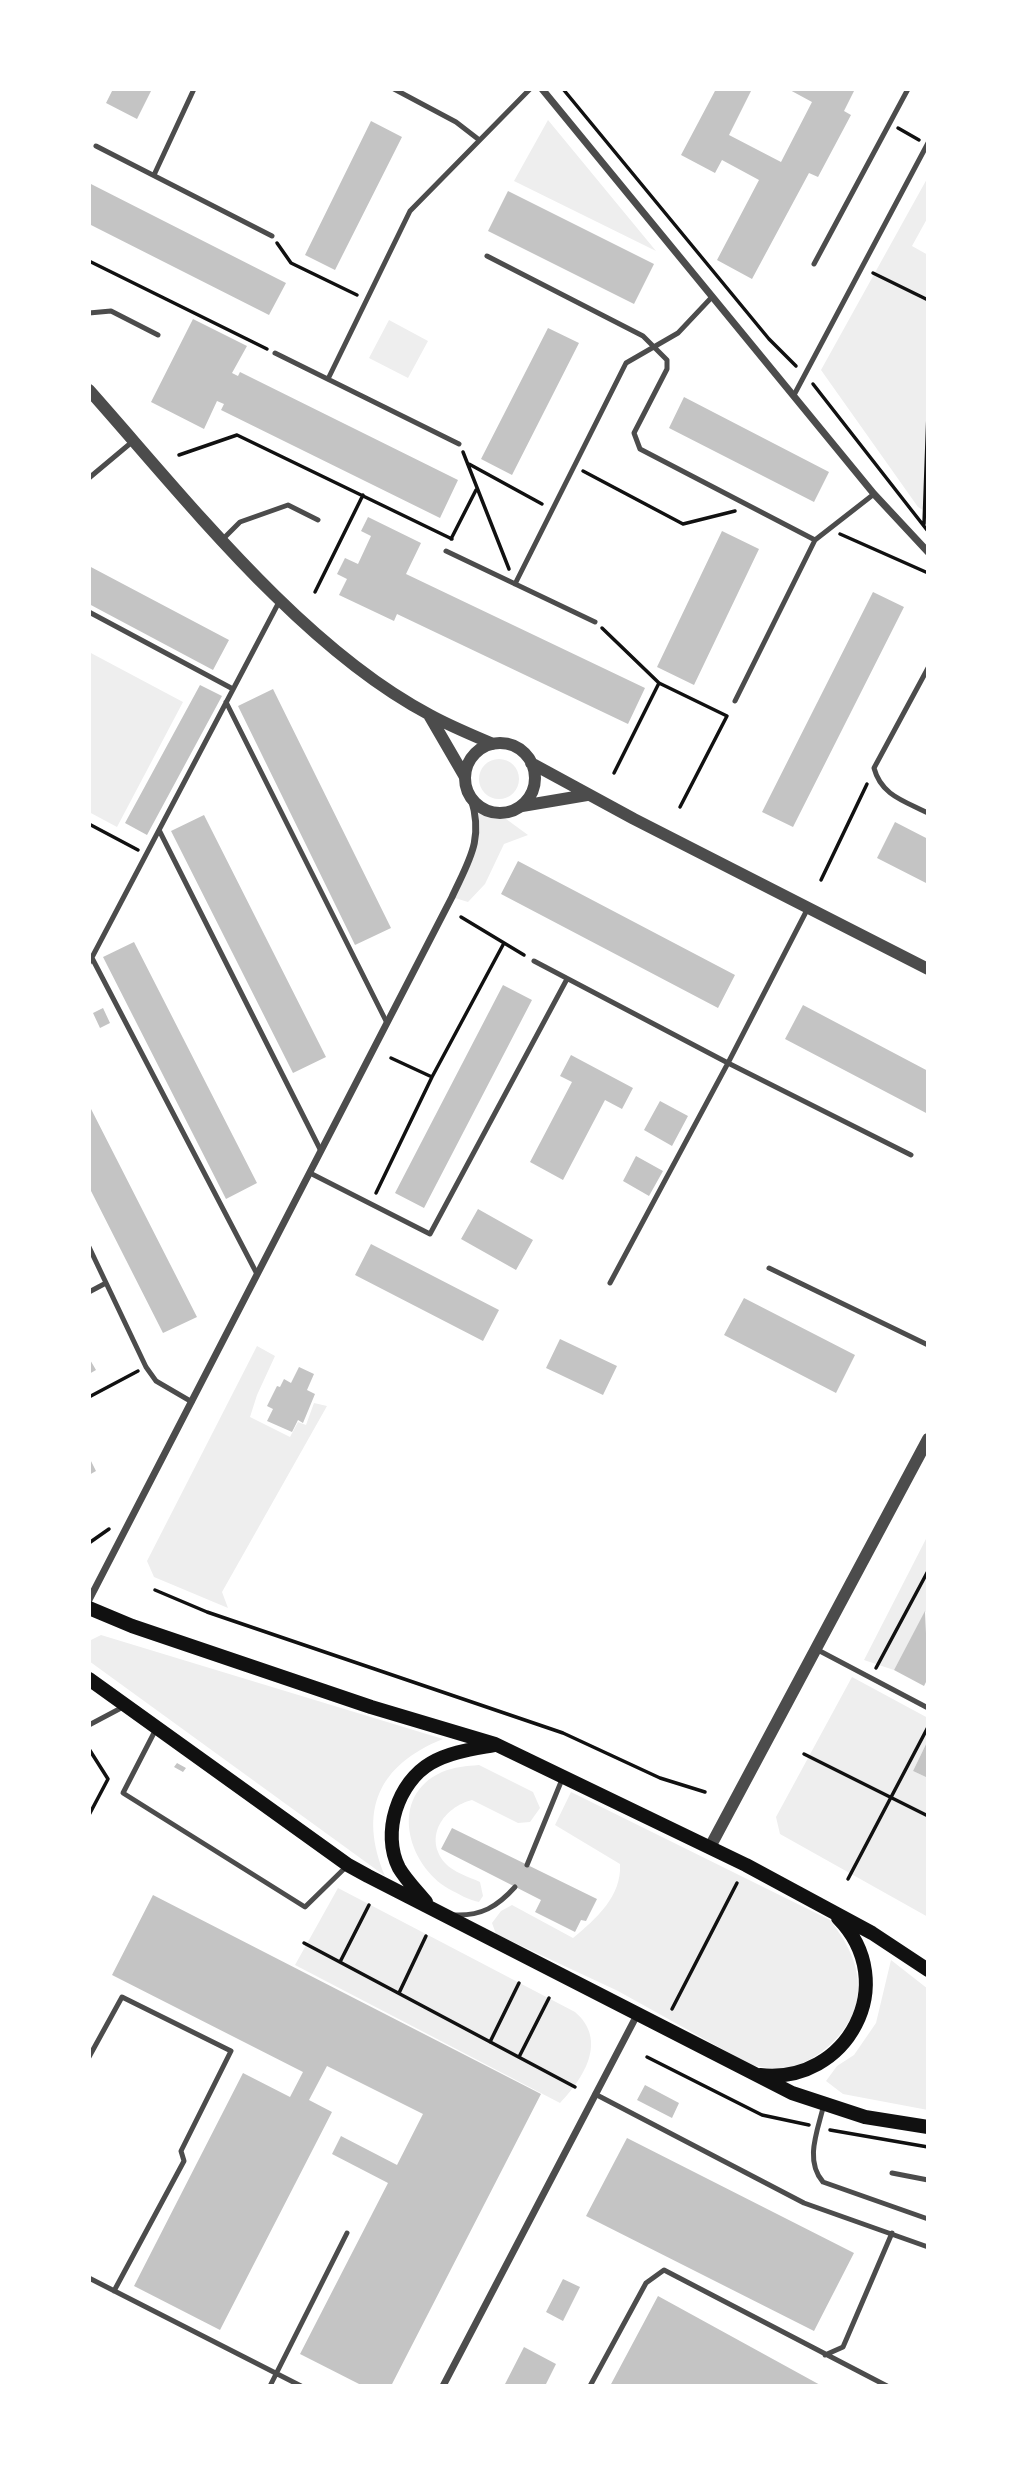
<!DOCTYPE html>
<style>
body{margin:0}
#map{position:relative;width:1017px;height:2475px;overflow:hidden;background:#fff;font-family:Inter,sans-serif}
canvas{display:block}
.frame{position:absolute;inset:0;border:91px solid #fff;pointer-events:none}
</style>
<div id="map">
<canvas width="1017" height="2475"></canvas>
<div class="frame"></div>
</div>
<script>
const g = document.querySelector('canvas').getContext('2d');
g.lineJoin = 'round';
function fill(path, color) { g.fillStyle = color; g.fill(path, 'evenodd'); }
function trace(path, color, width, dash) { g.strokeStyle = color; g.lineWidth = width; g.lineCap = dash ? 'butt' : 'round'; g.setLineDash(dash || []); g.stroke(path); }
fill(new Path2D(`
 M 548,120 L 656,251 L 514,181 Z
 M 928,177 L 928,217 L 912,246 L 928,255 L 928,513 L 918,507 L 821,370 Z
 M 389,320 L 428,341 L 408,378 L 369,358 Z
 M 89,652 L 183,702 L 117,827 L 89,812 Z
 M479 779a20 20 0 1 1 40 0a20 20 0 1 1-40 0Z
 M 476,807 L 502,816 L 528,835 L 504,844 L 485,884 L 468,902 L 455,898 C 468,868 486,841 476,807 Z
 M 257,1346 L 275,1356 L 257,1395 L 250,1417 L 290,1437 L 298,1422 L 306,1425 L 314,1403 L 327,1406 L 222,1592 L 228,1608 L 154,1577 L 147,1561 Z
 M 928,1535 L 928,1613 L 925,1612 L 894,1670 L 864,1660 Z
 M 101,1635 L 443,1739 C 378,1765 358,1811 385,1876 L 89,1661 L 89,1641 Z
 M 852,1677 L 928,1718 L 928,1740 L 913,1771 L 928,1778 L 928,1917 L 780,1834 L 776,1817 Z
 M 479,1765 L 533,1792 L 540,1808 L 530,1822 L 518,1823 L 472,1800 C 444,1807 423,1837 445,1863 C 453,1872 469,1877 480,1882 L 483,1896 L 479,1902 C 468,1900 459,1894 449,1889 C 407,1865 388,1796 442,1772 C 454,1767 467,1766 479,1765 Z
 M 571,1792 L 830,1920 C 846,1941 859,1963 858,1990 C 858,2029 812,2071 773,2069 C 766,2068 758,2066 751,2065 L 618,1991 L 496,1934 L 492,1923 L 501,1911 L 512,1905 L 573,1938 C 596,1919 622,1896 620,1864 L 555,1825 Z
 M 338,1888 L 575,2012 C 608,2040 584,2078 560,2103 L 295,1965 Z
 M 891,1960 L 928,1989 L 928,2110 L 843,2094 L 826,2081 L 837,2066 L 854,2055 L 876,2023 Z`), '#eee');
fill(new Path2D(`
 M 113,89 L 152,89 L 137,119 L 106,103 Z
 M 716,89 L 752,89 L 729,135 L 781,162 L 812,102 L 788,89 L 855,89 L 844,111 L 851,115 L 818,177 L 809,173 L 752,279 L 717,260 L 759,180 L 722,160 L 715,173 L 681,155 Z
 M 371,121 L 402,137 L 335,270 L 305,255 Z
 M 89,183 L 286,283 L 269,315 L 89,224 Z
 M 508,191 L 654,264 L 634,304 L 488,231 Z
 M 193,319 L 247,346 L 232,373 L 238,376 L 240,372 L 458,480 L 440,518 L 221,410 L 224,404 L 217,401 L 204,429 L 151,402 Z
 M 548,328 L 579,343 L 512,475 L 481,459 Z
 M 684,397 L 829,472 L 814,502 L 669,428 Z
 M 368,517 L 421,543 L 406,574 L 645,688 L 628,724 L 397,614 L 394,621 L 339,595 L 347,579 L 337,574 L 345,558 L 358,564 L 371,536 L 361,531 Z
 M 722,531 L 759,549 L 694,685 L 657,667 Z
 M 89,566 L 229,640 L 213,670 L 89,604 Z
 M 873,592 L 904,607 L 793,827 L 762,812 Z
 M 200,685 L 222,696 L 147,835 L 125,823 Z
 M 273,689 L 391,928 L 355,945 L 238,706 Z
 M 204,815 L 326,1057 L 293,1073 L 171,831 Z
 M 895,822 L 928,839 L 928,884 L 877,858 Z
 M 518,861 L 735,975 L 718,1008 L 501,894 Z
 M 134,942 L 257,1183 L 226,1199 L 103,957 Z
 M 503,985 L 532,1000 L 424,1208 L 395,1193 Z
 M 803,1005 L 928,1071 L 928,1114 L 785,1039 Z
 M 103,1008 L 110,1023 L 100,1028 L 93,1013 Z
 M 571,1055 L 633,1088 L 622,1109 L 605,1100 L 563,1180 L 530,1162 L 572,1082 L 560,1076 Z
 M 660,1101 L 688,1116 L 672,1146 L 644,1130 Z
 M 89,1105 L 197,1317 L 163,1333 L 89,1187 Z
 M 636,1156 L 663,1171 L 649,1196 L 623,1181 Z
 M 478,1209 L 533,1240 L 516,1270 L 461,1239 Z
 M 371,1244 L 499,1310 L 483,1341 L 355,1275 Z
 M 744,1298 L 855,1355 L 836,1393 L 724,1335 Z
 M 560,1339 L 617,1366 L 603,1395 L 546,1368 Z
 M 89,1358 L 96,1370 L 89,1374 Z
 M 299,1367 L 314,1374 L 307,1390 L 315,1394 L 303,1423 L 298,1420 L 292,1432 L 267,1421 L 273,1409 L 267,1406 L 277,1386 L 280,1387 L 284,1379 L 291,1383 Z
 M 89,1457 L 96,1471 L 89,1475 Z
 M 925,1611 L 928,1678 L 924,1686 L 894,1670 Z
 M 928,1740 L 928,1778 L 913,1771 Z
 M 177,1763 L 186,1768 L 183,1772 L 174,1767 Z
 M 452,1828 L 597,1899 L 586,1921 L 581,1920 L 575,1932 L 535,1912 L 541,1900 L 441,1849 Z
 M 153,1895 L 541,2094 L 391,2386 L 363,2386 L 300,2354 L 388,2183 L 332,2154 L 341,2136 L 397,2165 L 423,2114 L 327,2066 L 309,2100 L 332,2112 L 220,2330 L 134,2286 L 243,2073 L 290,2097 L 303,2072 L 112,1975 Z
 M 645,2085 L 679,2103 L 672,2118 L 637,2100 Z
 M 627,2138 L 854,2253 L 814,2331 L 586,2216 Z
 M 563,2279 L 580,2287 L 563,2321 L 546,2312 Z
 M 658,2296 L 822,2386 L 610,2386 Z
 M 524,2347 L 556,2364 L 545,2386 L 504,2386 Z`), '#c4c4c4');
trace(new Path2D(`
 M 563,89 L 769,339 L 796,366
 M 898,128 L 919,140
 M 277,243 L 291,263 L 357,295
 M 89,261 L 267,349
 M 873,273 L 928,300
 M 813,384 L 927,530
 M 463,452 L 509,569
 M 179,455 L 237,435 L 452,539
 M 469,464 L 542,504
 M 583,471 L 683,524 L 735,511
 M 924,524 L 928,414
 M 840,534 L 928,573
 M 451,539 L 476,490
 M 315,592 L 363,495
 M 602,628 L 659,683 L 727,716
 M 614,773 L 659,683
 M 680,807 L 727,716
 M 89,824 L 138,850
 M 821,880 L 867,784
 M 461,917 L 524,955
 M 391,1058 L 432,1077
 M 376,1193 L 432,1077 L 504,943
 M 89,1397 L 138,1371
 M 89,1543 L 109,1529
 M 155,1590 L 207,1612 L 563,1733 L 660,1778 L 705,1792
 M 876,1668 L 928,1571
 M 89,1749 L 108,1779 L 89,1815
 M 804,1754 L 928,1816
 M 848,1879 L 928,1727
 M 304,1943 L 575,2087
 M 340,1962 L 369,1905
 M 399,1993 L 426,1936
 M 672,2009 L 737,1883
 M 490,2042 L 519,1983
 M 519,2057 L 549,1998
 M 647,2057 L 762,2115 L 809,2125
 M 830,2130 L 928,2147`), '#111', 3.5);
trace(new Path2D(`
 M 394,89 L 456,122 L 478,139
 M 96,146 L 272,236
 M 154,175 L 194,89
 M 487,256 L 643,336 L 667,360 L 667,369 L 634,433 L 640,449 L 815,540
 M 814,264 L 908,89
 M 89,313 L 111,311 L 158,335
 M 275,353 L 459,444
 M 328,379 L 410,211 L 530,89
 M 794,395 L 928,143
 M 89,478 L 132,442
 M 222,540 L 240,522 L 288,505 L 318,520
 M 446,551 L 595,622
 M 515,584 L 626,363 L 678,333 L 711,298
 M 89,612 L 233,689
 M 928,668 L 874,768 C 881,795 904,801 928,813
 M 735,701 L 815,540 L 874,494
 M 226,702 L 387,1023
 M 159,830 L 321,1151
 M 808,908 L 728,1063 L 911,1155
 M 92,958 L 257,1274
 M 534,961 L 728,1063 L 610,1283
 M 89,963 L 279,602
 M 310,1173 L 430,1234 L 567,979
 M 89,1247 L 146,1367 L 156,1381 L 192,1402
 M 769,1268 L 928,1345
 M 89,1292 L 106,1283
 M 816,1649 L 928,1708
 M 89,1725 L 123,1707
 M 156,1729 L 123,1793 L 305,1907 L 348,1865
 M 527,1865 L 563,1777
 M 455,1915 C 481,1916 497,1907 515,1887
 M 89,2057 L 122,1997 L 231,2051 L 181,2151 L 184,2161 L 114,2291
 M 595,2094 L 804,2203 L 928,2247
 M 824,2104 C 818,2130 804,2160 823,2182 L 928,2219
 M 892,2173 L 928,2180
 M 89,2278 L 301,2386
 M 825,2355 L 843,2347 L 892,2233
 M 270,2386 L 347,2233
 M 590,2386 L 646,2283 L 664,2270 L 887,2386`), '#4c4c4c', 5);
trace(new Path2D(`
 M 542,89 L 874,494 L 928,552
 M 89,1600 L 452,897 C 469,860 484,840 471,798
 M 443,2386 L 637,2015`), '#4c4c4c', 7);
trace(new Path2D(`
 M 89,390 C 185,498 302,648 430,715 C 450,726 472,735 493,744
 M 429,715 L 465,777
 M465 778a35 35 0 1 1 70 0a35 35 0 1 1-70 0Z
 M 531,763 L 634,819 L 928,969
 M 522,806 L 587,795
 M 710,1847 L 928,1439`), '#4c4c4c', 12);
trace(new Path2D(`
 M 89,1608 L 132,1626 L 371,1707 L 495,1744 L 746,1865 L 872,1933 L 928,1970
 M 89,1679 L 348,1865 L 368,1876 L 792,2093 L 865,2117 L 928,2127
 M 426,1902 C 417,1891 406,1880 399,1868 C 381,1833 398,1782 431,1763 C 450,1752 473,1749 494,1745
 M 760,2075 C 847,2085 902,1983 838,1918`), '#111', 14);
</script>
